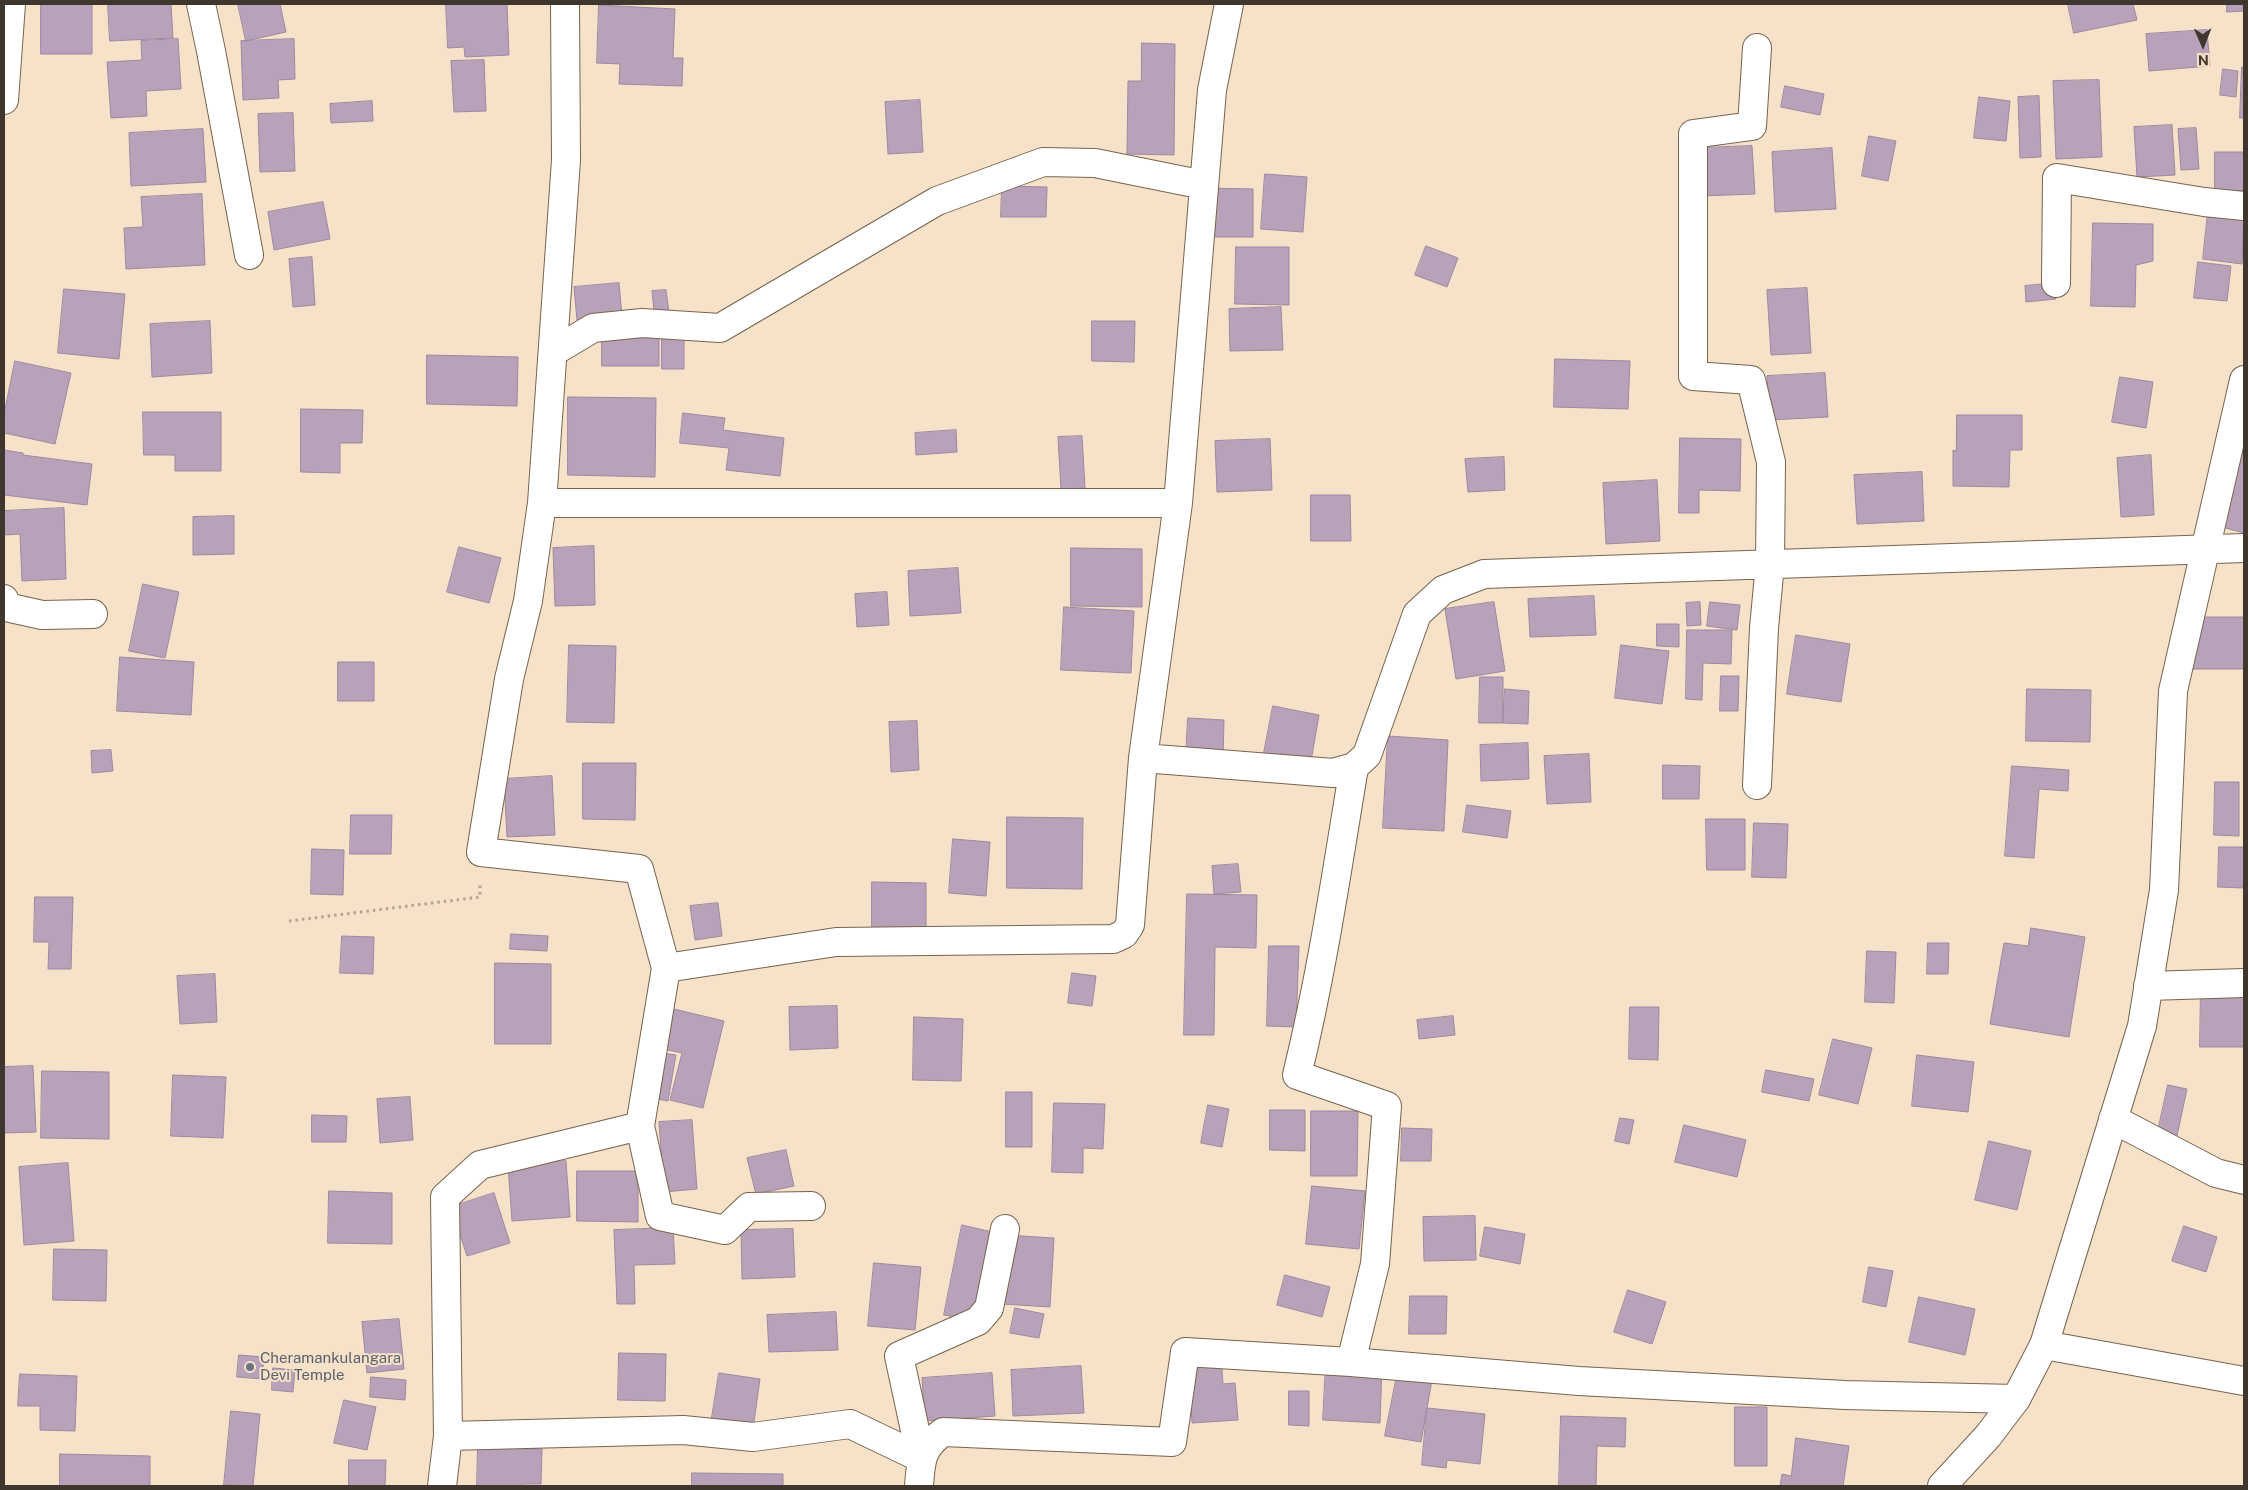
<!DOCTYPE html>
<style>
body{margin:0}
#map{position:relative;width:2248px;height:1490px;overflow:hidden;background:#f6e1c9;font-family:"Public Sans",sans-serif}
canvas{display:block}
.frame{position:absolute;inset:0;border:5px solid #3f372d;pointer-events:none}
.north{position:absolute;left:2178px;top:20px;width:50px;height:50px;-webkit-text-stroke:4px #f6e1c9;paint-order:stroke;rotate:179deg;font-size:14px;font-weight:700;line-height:20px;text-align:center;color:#3f372d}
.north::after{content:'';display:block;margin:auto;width:18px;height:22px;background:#3f372d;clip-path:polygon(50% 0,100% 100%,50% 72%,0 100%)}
</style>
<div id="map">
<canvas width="2248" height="1490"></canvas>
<div class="frame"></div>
<div class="north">N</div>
</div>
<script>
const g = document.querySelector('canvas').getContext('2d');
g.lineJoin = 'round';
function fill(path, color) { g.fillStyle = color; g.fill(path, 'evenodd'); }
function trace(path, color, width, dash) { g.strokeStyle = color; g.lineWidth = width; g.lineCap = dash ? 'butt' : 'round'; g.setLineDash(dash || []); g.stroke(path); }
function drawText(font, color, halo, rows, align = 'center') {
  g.font = font + ' "Public Sans",sans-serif'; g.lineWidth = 4; g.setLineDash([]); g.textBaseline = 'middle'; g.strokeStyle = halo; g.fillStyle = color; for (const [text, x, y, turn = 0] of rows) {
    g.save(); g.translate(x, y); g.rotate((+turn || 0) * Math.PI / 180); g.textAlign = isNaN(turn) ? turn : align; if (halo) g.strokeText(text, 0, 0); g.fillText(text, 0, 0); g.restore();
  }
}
const building = new Path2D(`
 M 41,4 L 92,4 L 92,54 L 41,54 Z
 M 108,4 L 171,4 L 173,38 L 110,41 Z
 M 238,4 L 280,4 L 286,32 L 246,41 Z
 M 446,4 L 507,4 L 509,55 L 465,57 L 464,47 L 448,48 Z
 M 2068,4 L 2133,4 L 2137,20 L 2074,33 Z
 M 2227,4 L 2244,4 L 2244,11 L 2227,12 Z
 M 599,5 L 675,9 L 673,58 L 683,58 L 682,86 L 619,84 L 620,64 L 597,63 Z
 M 2207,30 L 2210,66 L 2149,71 L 2146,34 Z
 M 178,39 L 181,89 L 146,91 L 147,116 L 111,118 L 107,62 L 142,60 L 141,41 Z
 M 294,39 L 295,79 L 278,80 L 279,98 L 243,100 L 241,41 Z
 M 1142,43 L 1175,44 L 1174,155 L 1127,154 L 1128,81 L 1141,81 Z
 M 484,60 L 486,111 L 454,112 L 451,61 Z
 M 2242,67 L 2244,67 L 2244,118 L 2240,118 Z
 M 2223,69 L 2238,71 L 2236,97 L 2220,95 Z
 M 2099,80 L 2102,157 L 2056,159 L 2053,81 Z
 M 1785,86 L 1824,94 L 1820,115 L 1781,107 Z
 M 2039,96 L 2041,157 L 2020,158 L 2018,97 Z
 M 1979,97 L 2010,101 L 2006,141 L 1974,138 Z
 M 920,100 L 923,152 L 888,154 L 885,102 Z
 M 372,101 L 373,121 L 331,123 L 330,104 Z
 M 293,113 L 295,171 L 260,172 L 258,114 Z
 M 2172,125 L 2175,175 L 2137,177 L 2134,127 Z
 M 2196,128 L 2199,169 L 2181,170 L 2178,129 Z
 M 203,129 L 206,182 L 131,186 L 129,133 Z
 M 1869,136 L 1896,141 L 1888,181 L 1862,176 Z
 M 1752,146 L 1755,194 L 1701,196 L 1698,148 Z
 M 1832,148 L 1836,209 L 1775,212 L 1772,152 Z
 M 2215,152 L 2244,152 L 2244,191 L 2215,192 Z
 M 1265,174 L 1307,177 L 1303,232 L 1261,229 Z
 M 1002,186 L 1047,187 L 1046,217 L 1001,217 Z
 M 1204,188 L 1253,189 L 1253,237 L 1204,237 Z
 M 202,194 L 205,265 L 126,269 L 124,228 L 143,227 L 141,197 Z
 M 323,202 L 330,239 L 274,250 L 268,212 Z
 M 2208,212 L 2244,216 L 2242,264 L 2203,259 Z
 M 2093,223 L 2153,224 L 2153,261 L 2136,265 L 2135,307 L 2091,306 Z
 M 1426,246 L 1458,258 L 1447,287 L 1415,275 Z
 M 1236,247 L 1289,247 L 1289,305 L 1235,304 Z
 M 312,257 L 315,305 L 293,307 L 289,259 Z
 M 2198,262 L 2231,266 L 2227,301 L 2194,298 Z
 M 619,283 L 622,316 L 577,320 L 574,287 Z
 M 2055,283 L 2056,299 L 2026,302 L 2025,286 Z
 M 1807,288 L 1811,353 L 1771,355 L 1767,290 Z
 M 64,289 L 125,294 L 119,359 L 58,353 Z
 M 666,290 L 670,319 L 655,321 L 652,291 Z
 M 1281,307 L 1283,350 L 1230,351 L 1229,309 Z
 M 210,321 L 212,373 L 152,377 L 150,324 Z
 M 1092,321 L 1135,321 L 1134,362 L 1092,361 Z
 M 602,329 L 659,329 L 659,366 L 602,366 Z
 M 662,334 L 684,334 L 684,369 L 662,369 Z
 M 427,355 L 518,357 L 517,406 L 427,404 Z
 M 1555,359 L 1630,361 L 1628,409 L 1554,407 Z
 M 15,361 L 71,373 L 55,444 L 4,433 L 4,415 Z
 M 1825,373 L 1828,417 L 1769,420 L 1767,376 Z
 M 2120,377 L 2153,382 L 2146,428 L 2112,422 Z
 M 568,397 L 656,398 L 655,477 L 568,475 Z
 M 301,409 L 363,410 L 362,443 L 340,443 L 340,473 L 301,472 Z
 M 143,412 L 221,412 L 221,471 L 175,471 L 175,455 L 144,455 Z
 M 683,413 L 725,418 L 723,430 L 784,438 L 780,476 L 726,470 L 729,448 L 680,443 Z
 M 1957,415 L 2022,415 L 2022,450 L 2010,450 L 2009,487 L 1953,486 L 1953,450 L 1956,451 Z
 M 956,430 L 957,452 L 916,455 L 915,433 Z
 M 1082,436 L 1085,488 L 1061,489 L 1058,437 Z
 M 1680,438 L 1741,439 L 1740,491 L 1699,490 L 1699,513 L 1679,513 Z
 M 1270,439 L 1272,490 L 1217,492 L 1215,441 Z
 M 4,450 L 23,453 L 23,455 L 92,464 L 87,505 L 4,495 Z
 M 2242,451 L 2244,452 L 2244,533 L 2222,527 Z
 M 2151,455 L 2154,515 L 2121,517 L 2117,458 Z
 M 1504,457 L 1505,490 L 1468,492 L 1465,459 Z
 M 1922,472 L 1924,521 L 1857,524 L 1854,475 Z
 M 1657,480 L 1660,541 L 1606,544 L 1603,483 Z
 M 1311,495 L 1350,495 L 1351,541 L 1311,541 Z
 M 64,508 L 66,579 L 22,581 L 20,534 L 4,535 L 4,511 Z
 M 234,516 L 234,554 L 193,555 L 193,517 Z
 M 594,546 L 595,605 L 555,606 L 553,548 Z
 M 459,547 L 501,558 L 489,603 L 447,592 Z
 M 1071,548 L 1142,549 L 1142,607 L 1071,606 Z
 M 958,568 L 961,613 L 910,616 L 908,571 Z
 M 143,584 L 179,592 L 165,658 L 129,651 Z
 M 887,592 L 889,625 L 857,627 L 855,594 Z
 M 1594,596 L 1596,635 L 1530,637 L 1528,599 Z
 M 1494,602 L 1505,671 L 1456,679 L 1445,609 Z
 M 1700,602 L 1701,625 L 1687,626 L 1686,603 Z
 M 1710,602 L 1740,605 L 1737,630 L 1707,626 Z
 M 1064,607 L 1134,611 L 1131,673 L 1061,670 Z
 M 2193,617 L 2244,617 L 2244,669 L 2193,669 Z
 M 1657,624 L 1679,624 L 1679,647 L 1657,646 Z
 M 1687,630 L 1732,630 L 1731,664 L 1703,663 L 1702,700 L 1686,699 Z
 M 1796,635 L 1850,644 L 1841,702 L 1787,694 Z
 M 569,645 L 616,646 L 614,723 L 567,722 Z
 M 1621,645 L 1669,651 L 1662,704 L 1615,698 Z
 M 120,657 L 194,662 L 191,715 L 117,711 Z
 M 338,662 L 374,662 L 374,701 L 338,701 Z
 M 1721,676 L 1739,676 L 1738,711 L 1720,711 Z
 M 1480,677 L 1503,677 L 1503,723 L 1479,723 Z
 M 1505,689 L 1529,691 L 1528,724 L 1503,723 Z
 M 2027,689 L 2091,690 L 2090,742 L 2026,741 Z
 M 1273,706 L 1319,715 L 1311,761 L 1264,753 Z
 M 1188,718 L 1224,720 L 1223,759 L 1186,757 Z
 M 917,721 L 919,770 L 891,772 L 889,722 Z
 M 1388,736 L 1448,740 L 1444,831 L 1383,828 Z
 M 1528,743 L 1529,779 L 1481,781 L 1480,745 Z
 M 111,750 L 113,771 L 92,773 L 91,751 Z
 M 1589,754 L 1591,802 L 1547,804 L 1544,756 Z
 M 583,763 L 636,763 L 635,820 L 583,819 Z
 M 1663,765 L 1700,766 L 1699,799 L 1663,799 Z
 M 2012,766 L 2069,770 L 2068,791 L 2039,789 L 2034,858 L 2005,856 Z
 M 552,776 L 555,835 L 507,837 L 504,779 Z
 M 2215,782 L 2239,782 L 2239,836 L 2214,835 Z
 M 1467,805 L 1511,811 L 1507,838 L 1463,832 Z
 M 351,815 L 392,815 L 391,854 L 350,854 Z
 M 1007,817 L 1083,818 L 1082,889 L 1007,888 Z
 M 1706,819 L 1745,819 L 1745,870 L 1707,870 Z
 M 1754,823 L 1788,824 L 1786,878 L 1752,877 Z
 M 953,839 L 990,842 L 986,896 L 949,893 Z
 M 2219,847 L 2244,847 L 2244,888 L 2218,887 Z
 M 312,849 L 344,850 L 343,895 L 311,894 Z
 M 1238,864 L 1241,892 L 1214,894 L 1212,866 Z
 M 872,882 L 926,883 L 926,939 L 872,938 Z
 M 1187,894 L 1257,895 L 1256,948 L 1215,947 L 1214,1035 L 1184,1035 Z
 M 35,897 L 73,897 L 71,969 L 48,969 L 49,942 L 34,942 Z
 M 718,903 L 722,936 L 695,940 L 690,906 Z
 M 2031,928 L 2085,937 L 2069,1037 L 1990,1024 L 2004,943 L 2028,946 Z
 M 511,934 L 548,936 L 547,951 L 510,949 Z
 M 342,936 L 374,937 L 373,974 L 340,973 Z
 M 1928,943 L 1949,943 L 1948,974 L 1927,974 Z
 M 1269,946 L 1299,946 L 1296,1027 L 1267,1026 Z
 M 1867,951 L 1896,952 L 1894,1003 L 1865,1002 Z
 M 495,963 L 551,964 L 551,1044 L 495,1044 Z
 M 1072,973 L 1096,976 L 1092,1006 L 1068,1003 Z
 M 215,974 L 217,1022 L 180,1024 L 177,976 Z
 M 2201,984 L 2244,985 L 2244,1047 L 2200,1047 Z
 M 837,1006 L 838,1048 L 790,1050 L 789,1007 Z
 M 1630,1007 L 1659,1007 L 1658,1060 L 1629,1059 Z
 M 674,1009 L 724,1021 L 703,1108 L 670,1100 L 682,1053 L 664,1049 Z
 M 1453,1016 L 1455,1035 L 1419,1039 L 1417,1020 Z
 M 914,1017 L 963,1019 L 961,1081 L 913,1080 Z
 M 1833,1039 L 1872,1048 L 1858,1104 L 1819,1095 Z
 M 655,1052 L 676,1055 L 668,1101 L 647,1097 Z
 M 1917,1055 L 1974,1062 L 1968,1112 L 1912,1106 Z
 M 33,1066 L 36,1132 L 4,1133 L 4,1067 Z
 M 1766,1070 L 1814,1079 L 1809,1101 L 1762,1092 Z
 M 42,1071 L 109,1072 L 109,1139 L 41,1138 Z
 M 173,1075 L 226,1077 L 223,1138 L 171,1136 Z
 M 2168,1085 L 2187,1089 L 2177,1136 L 2158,1131 Z
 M 1006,1092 L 1032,1092 L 1032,1147 L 1006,1147 Z
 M 410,1097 L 413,1140 L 380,1143 L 377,1099 Z
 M 1054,1103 L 1105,1104 L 1103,1149 L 1083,1148 L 1083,1173 L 1052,1172 Z
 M 1208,1105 L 1229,1109 L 1222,1147 L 1201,1143 Z
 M 1270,1110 L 1305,1110 L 1305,1151 L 1270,1150 Z
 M 1311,1111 L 1358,1111 L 1357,1176 L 1311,1176 Z
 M 312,1115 L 347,1116 L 346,1142 L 312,1142 Z
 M 1620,1118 L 1634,1120 L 1629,1144 L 1615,1141 Z
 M 692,1120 L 697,1189 L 664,1192 L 659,1122 Z
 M 1684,1125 L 1746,1140 L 1737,1177 L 1675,1162 Z
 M 1402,1128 L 1432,1129 L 1431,1161 L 1401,1161 Z
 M 1989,1141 L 2031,1151 L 2017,1210 L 1975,1200 Z
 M 786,1150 L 794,1186 L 756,1194 L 747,1158 Z
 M 566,1161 L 570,1217 L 512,1221 L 508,1165 Z
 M 68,1163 L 74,1241 L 24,1245 L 19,1167 Z
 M 577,1171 L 638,1171 L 638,1222 L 577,1221 Z
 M 1312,1186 L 1365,1191 L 1359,1249 L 1306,1244 Z
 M 329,1191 L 392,1193 L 392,1244 L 328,1243 Z
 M 494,1193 L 510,1243 L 467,1256 L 451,1207 Z
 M 1475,1216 L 1476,1260 L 1424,1261 L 1423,1217 Z
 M 962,1225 L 992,1232 L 975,1320 L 944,1315 Z
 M 2184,1226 L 2217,1237 L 2206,1272 L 2172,1261 Z
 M 1485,1227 L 1525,1234 L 1520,1264 L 1480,1256 Z
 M 673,1228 L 675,1264 L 634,1265 L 635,1304 L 617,1304 L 614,1230 Z
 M 793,1229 L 795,1277 L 742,1279 L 741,1230 Z
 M 1006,1235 L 1054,1238 L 1050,1307 L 1002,1304 Z
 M 54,1249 L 107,1250 L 106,1301 L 53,1300 Z
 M 874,1263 L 921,1267 L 915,1330 L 868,1326 Z
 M 1869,1267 L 1893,1271 L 1886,1307 L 1863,1302 Z
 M 1285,1275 L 1330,1287 L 1322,1317 L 1277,1305 Z
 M 1628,1290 L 1666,1302 L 1652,1344 L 1614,1332 Z
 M 1410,1296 L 1447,1296 L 1446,1334 L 1409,1334 Z
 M 1919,1297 L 1975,1309 L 1965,1355 L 1909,1342 Z
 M 1015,1308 L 1044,1314 L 1039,1338 L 1010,1333 Z
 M 836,1312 L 838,1350 L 769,1352 L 767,1315 Z
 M 399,1319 L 404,1369 L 367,1373 L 362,1322 Z
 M 619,1353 L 666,1354 L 665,1401 L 618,1400 Z
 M 239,1355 L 264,1357 L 262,1379 L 237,1377 Z
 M 1221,1356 L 1223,1384 L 1235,1383 L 1238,1420 L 1192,1423 L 1188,1358 Z
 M 1326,1364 L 1382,1367 L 1380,1423 L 1323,1420 Z
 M 1081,1366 L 1084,1413 L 1013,1416 L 1011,1370 Z
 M 273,1368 L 295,1370 L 293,1392 L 272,1390 Z
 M 719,1373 L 760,1379 L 752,1436 L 710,1430 Z
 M 992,1373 L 995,1416 L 925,1421 L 922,1378 Z
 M 20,1374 L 77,1376 L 75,1431 L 40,1430 L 40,1406 L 18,1406 Z
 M 1397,1375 L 1432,1380 L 1421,1442 L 1385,1436 Z
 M 371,1377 L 406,1380 L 405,1400 L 370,1397 Z
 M 1289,1391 L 1309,1391 L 1309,1426 L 1289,1425 Z
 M 344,1400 L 376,1407 L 367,1450 L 334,1443 Z
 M 1735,1407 L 1767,1407 L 1767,1466 L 1735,1466 Z
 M 1427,1408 L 1485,1414 L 1480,1464 L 1447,1460 L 1446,1468 L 1422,1465 Z
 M 231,1411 L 260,1414 L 253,1486 L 224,1485 Z
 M 1561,1416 L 1626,1418 L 1625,1447 L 1597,1446 L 1596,1486 L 1559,1486 Z
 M 1796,1438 L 1849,1446 L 1843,1486 L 1780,1486 L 1782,1474 L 1791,1476 Z
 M 478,1448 L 542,1449 L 541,1484 L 522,1484 L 522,1486 L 477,1486 Z
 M 60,1454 L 150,1456 L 150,1486 L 60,1486 Z
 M 349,1460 L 386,1460 L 385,1486 L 349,1486 Z
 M 692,1473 L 783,1474 L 783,1486 L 692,1486 Z`);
fill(building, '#b7a2b9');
trace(building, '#9d889f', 1);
const minor = new Path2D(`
 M 201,4 L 211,51 L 249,255
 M 1757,48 L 1752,126 L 1693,134 L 1693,376 L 1751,380 L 1771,462 L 1770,564 L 1764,628 L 1757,785
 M 4,100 L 11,4
 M 2056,283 L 2057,178 L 2204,202 L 2244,206
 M 553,352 L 593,328 L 642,323 L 720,328 L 937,201 L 1043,162 L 1095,163 L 1204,185
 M 542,503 L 1178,503
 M 4,599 L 6,607 L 42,615 L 93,614
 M 1143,758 L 1333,773 L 1354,767 L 1367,755 L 1417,614 L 1443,590 L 1484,574 L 2244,548
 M 666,968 L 836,942 L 1113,939 L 1124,934 L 1130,925 L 1143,758 L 1178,503 L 1212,90 L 1229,4
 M 2148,986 L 2244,983
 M 2113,1119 L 2216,1173 L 2244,1180
 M 640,1126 L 660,1216 L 725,1230 L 749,1207 L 811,1206
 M 2044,1345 L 2244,1381
 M 1351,1362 L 1375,1264 L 1387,1106 L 1297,1075 C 1322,973 1337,870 1354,767
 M 448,1436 L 683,1430 L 753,1437 L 850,1424 L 921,1458
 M 921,1458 L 899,1356 L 978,1321 L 989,1308 L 1005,1229
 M 442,1486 L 448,1436 L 445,1197 L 480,1165 L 640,1126 L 666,968 L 639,869 L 481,852 L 509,679 L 528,601 L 542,503 L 566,160 L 565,4
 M 919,1486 C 921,1460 921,1448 943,1432 L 1172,1442 L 1185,1352 L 1351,1362 L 1579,1381 L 1845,1395 L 2016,1399`);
const secondary = new Path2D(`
 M 1942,1486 L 1988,1436 L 2016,1399 L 2044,1345 L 2142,1026 L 2164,890 L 2173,691 L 2244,380`);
trace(minor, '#76644e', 30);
trace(secondary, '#76644e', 30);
trace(new Path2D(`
 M 289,921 L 480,897 L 480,882`), '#b4a391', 3, [2.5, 4]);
trace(minor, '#fff', 28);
trace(secondary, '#fff', 28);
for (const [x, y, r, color] of [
 [250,1367,5,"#6b7280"]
]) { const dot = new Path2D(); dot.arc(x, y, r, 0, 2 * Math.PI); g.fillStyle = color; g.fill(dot); trace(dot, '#f6e1c9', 2); }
drawText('15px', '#5b616d', '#f6e1c9', [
 ["Cheramankulangara",260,1358],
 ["Devi Temple",260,1375]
], 'left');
</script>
